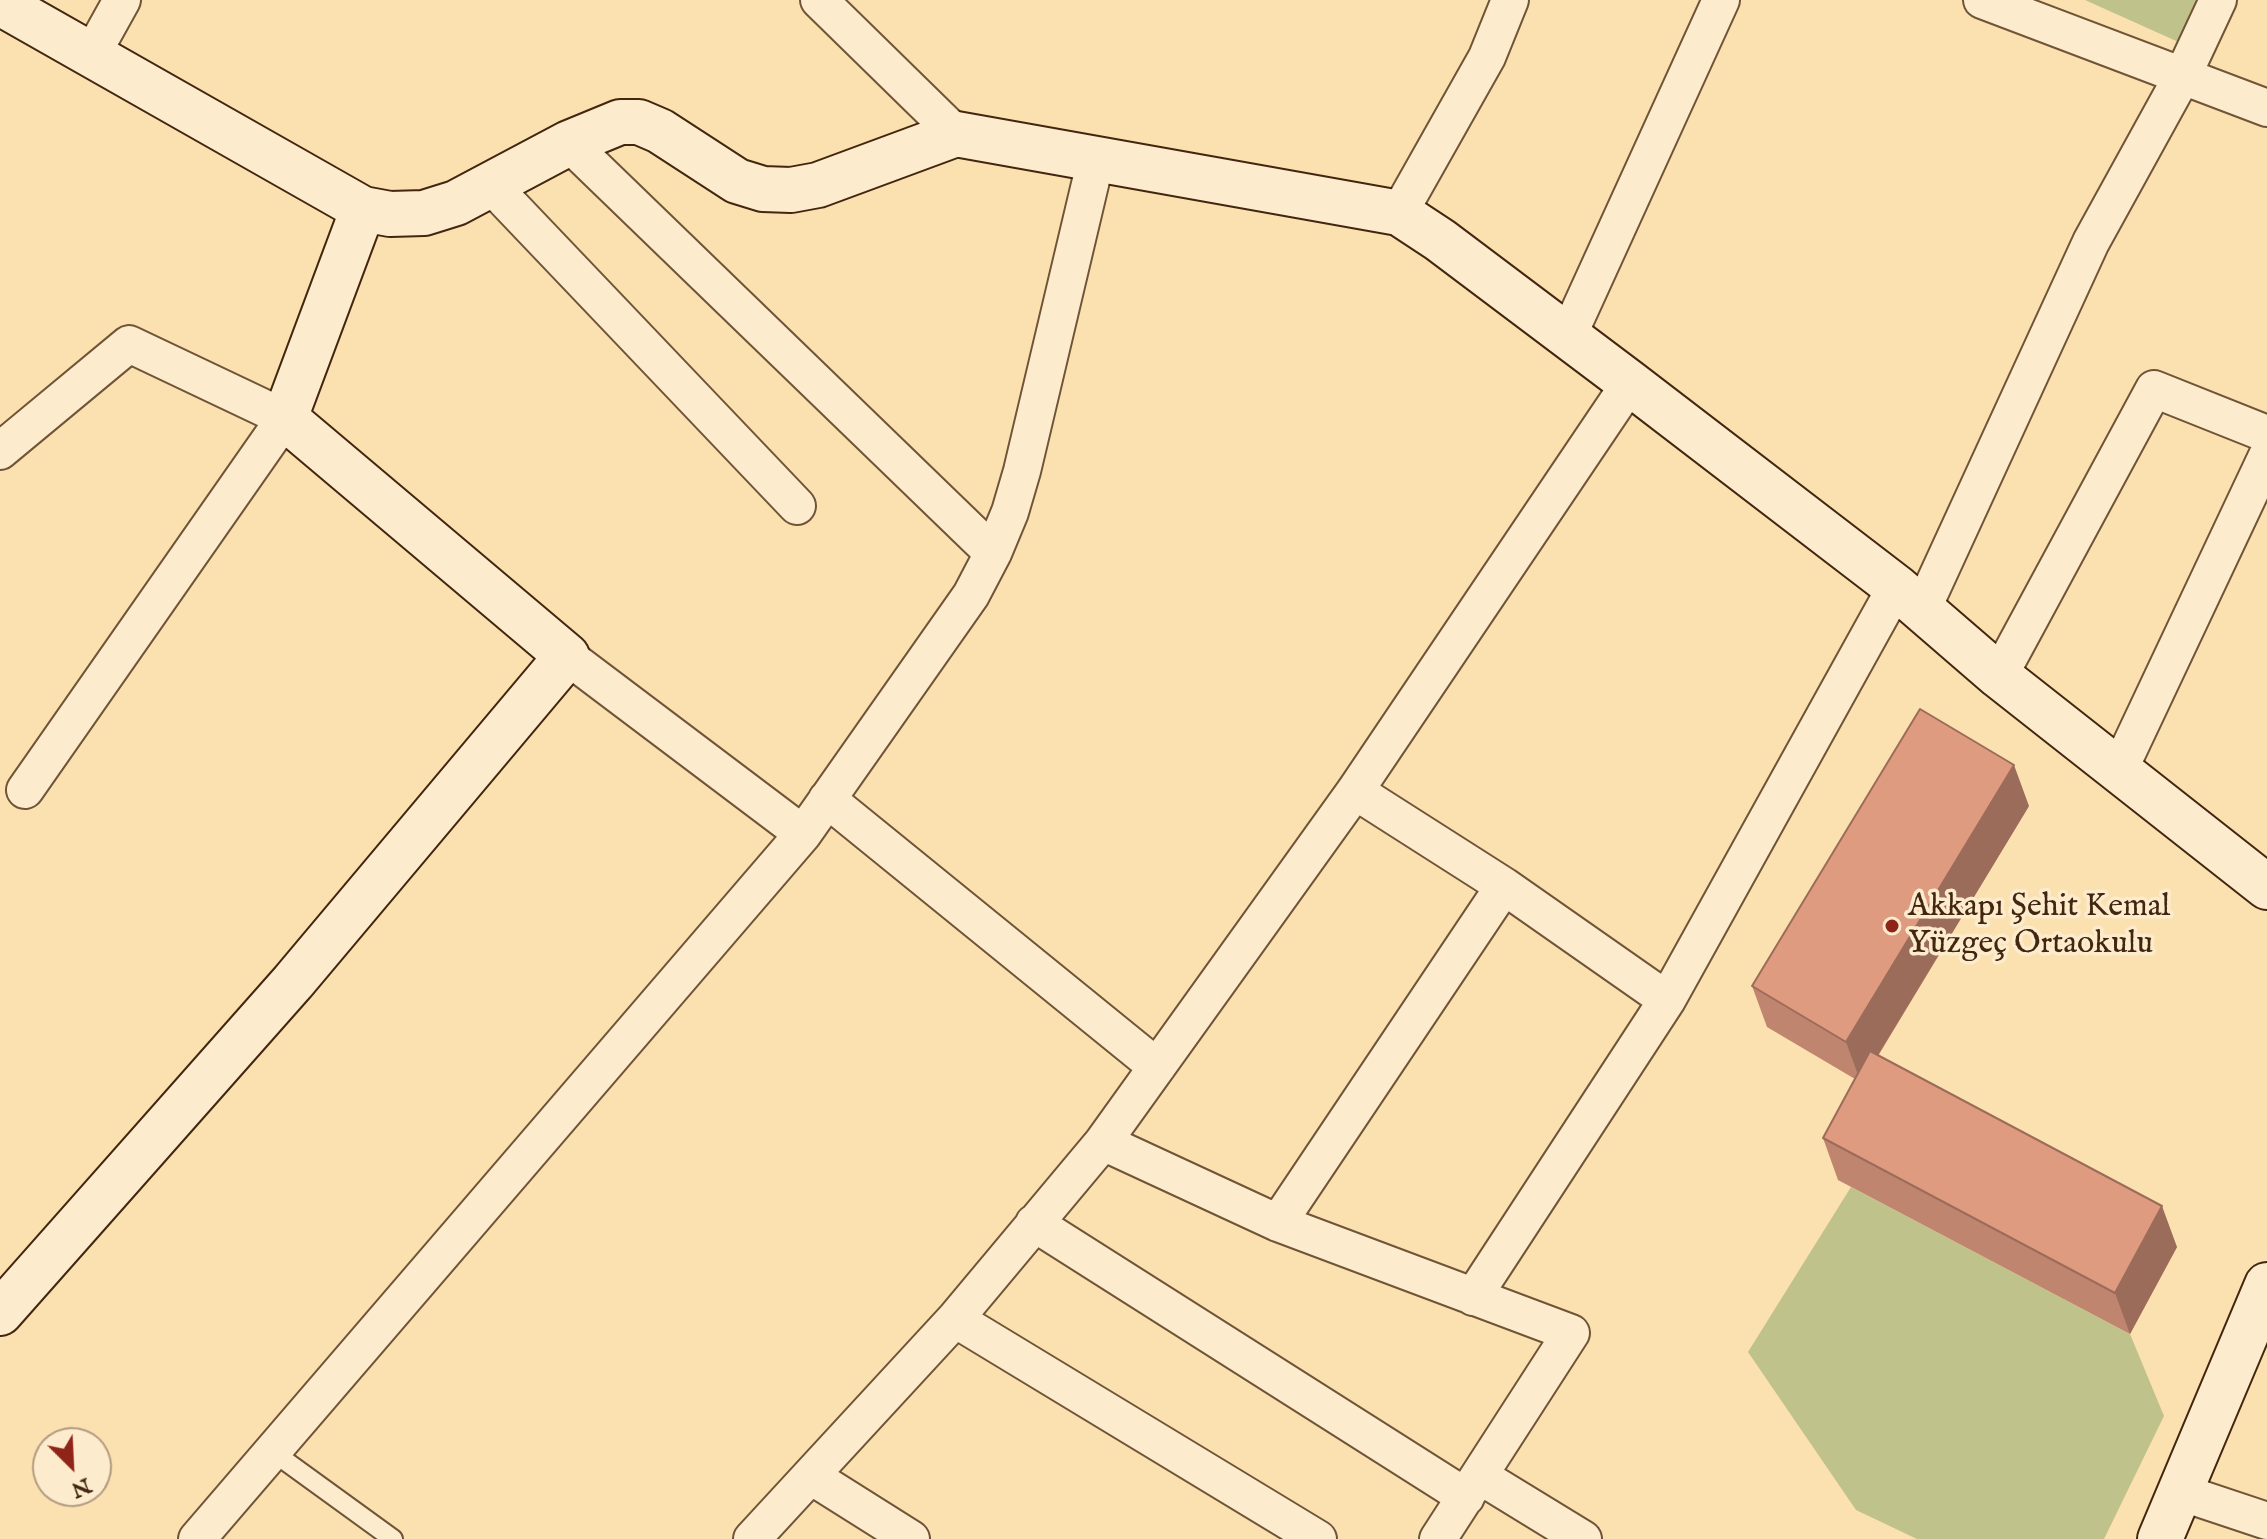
<!DOCTYPE html>
<meta charset="utf-8">
<style>
body{margin:0}
#map{position:relative;width:2267px;height:1539px;overflow:hidden;background:#fbe0b0;font-family:"IM FELL English",serif}
canvas{display:block}
.north{position:absolute;left:32px;top:1427px;width:80px;height:80px;box-sizing:border-box;background:#fcebcc;border:2px solid #b29c81;border-radius:50%;rotate:156deg;font-size:22px;font-weight:700;line-height:32px;text-align:center;color:#422610}
.north::after{content:'';display:block;margin:auto;width:28px;height:36px;background:#8f2418;clip-path:polygon(50% 0,100% 100%,50% 72%,0 100%)}
</style>
<div id="map">
<canvas width="2267" height="1539"></canvas>
<div class="north">N</div>
</div>
<script>
const g = document.querySelector('canvas').getContext('2d');
g.lineJoin = 'round';
function fill(path, color) { g.fillStyle = color; g.fill(path, 'evenodd'); }
function trace(path, color, width, dash) { g.strokeStyle = color; g.lineWidth = width; g.lineCap = dash ? 'butt' : 'round'; g.setLineDash(dash || []); g.stroke(path); }
function drawText(font, color, halo, rows, align = 'center') {
  g.font = font + ' "IM FELL English",serif'; g.lineWidth = 7; g.setLineDash([]); g.textBaseline = 'middle'; g.strokeStyle = halo; g.fillStyle = color; for (const [text, x, y, turn = 0] of rows) {
    g.save(); g.translate(x, y); g.rotate((+turn || 0) * Math.PI / 180); g.textAlign = isNaN(turn) ? turn : align; if (halo) g.strokeText(text, 0, 0); g.fillText(text, 0, 0); g.restore();
  }
}
fill(new Path2D(`
 M 2085,0 L 2215,0 L 2194,49 Z
 M 1851,1187 L 2130,1334 L 2164,1416 L 2104,1539 L 1917,1539 L 1856,1510 L 1748,1352 Z`), '#c0c28b');
const lane = new Path2D(`
 M 273,1452 L 393,1539`);
const street = new Path2D(`
 M 819,0 L 956,134
 M 1982,0 L 2267,108
 M 92,54 L 122,0
 M 569,143 L 993,553
 M 491,185 L 797,506
 M 1399,213 L 1487,57 L 1510,0
 M 1567,338 L 1721,0
 M 0,451 L 129,344 L 285,418 L 25,790
 M 1921,612 L 2091,242 L 2183,75 L 2218,0
 M 567,656 L 803,834
 M 1999,676 L 2154,389 L 2267,434
 M 2119,770 L 2267,456
 M 1355,791 L 1504,886 L 1667,1000
 M 827,799 L 1157,1067
 M 1103,1142 L 1278,1223 L 1571,1333 L 1438,1539
 M 1034,1223 L 1466,1497
 M 1278,1223 L 1504,886
 M 1473,1297 L 1667,1000 L 1896,587
 M 955,1319 L 1318,1539
 M 811,1476 L 911,1539
 M 1480,1476 L 1583,1539
 M 2180,1492 L 2267,1521
 M 197,1539 L 803,834 L 971,595 L 993,553 L 1010,512 L 1022,471 L 1096,159
 M 752,1539 L 955,1319 L 1103,1142 L 1355,791 L 1630,383`);
const secondary = new Path2D(`
 M 0,3 L 363,209 L 390,214 L 424,213 L 456,203 L 569,143 L 620,122 L 639,122 L 660,131 L 737,181 L 763,189 L 791,190 L 818,185 L 956,134 L 1399,213 L 1440,240 L 1630,383 L 1896,587 L 1999,676 L 2267,887
 M 0,1313 L 293,982 L 567,656 L 285,418 L 363,209
 M 2160,1539 L 2267,1285`);
trace(lane, '#705438', 22);
trace(street, '#705438', 40);
trace(secondary, '#422610', 48);
trace(lane, '#fcebcc', 18);
trace(street, '#fcebcc', 36);
trace(secondary, '#fcebcc', 44);
fill(new Path2D(`
 M 2029,806 L 1878,1056 L 2177,1247 L 2130,1334 L 1838,1180 L 1823,1138 L 1855,1079 L 1767,1027 L 1752,986 Z`), '#c0856e');
fill(new Path2D(`
 M 2014,765 L 2029,806 L 1861,1083 L 1846,1042 Z
 M 2162,1206 L 2177,1247 L 2130,1334 L 2115,1293 Z`), '#9c6c5a');
const building = new Path2D(`
 M 1920,709 L 2014,765 L 1846,1042 L 1752,986 Z
 M 1870,1051 L 2162,1206 L 2115,1293 L 1823,1138 Z`);
fill(building, '#df9b80');
trace(building, '#9c6c5a', 2);
for (const [x, y, r, color] of [
 [1892,926,8,"#8f2418"]
]) { const dot = new Path2D(); dot.arc(x, y, r, 0, 2 * Math.PI); g.fillStyle = color; g.fill(dot); trace(dot, '#fcebcc', 3); }
drawText('32px', '#422610', '#fcebcc', [
 ["Akkapı Şehit Kemal",1908,908],
 ["Yüzgeç Ortaokulu",1908,945]
], 'left');
</script>
